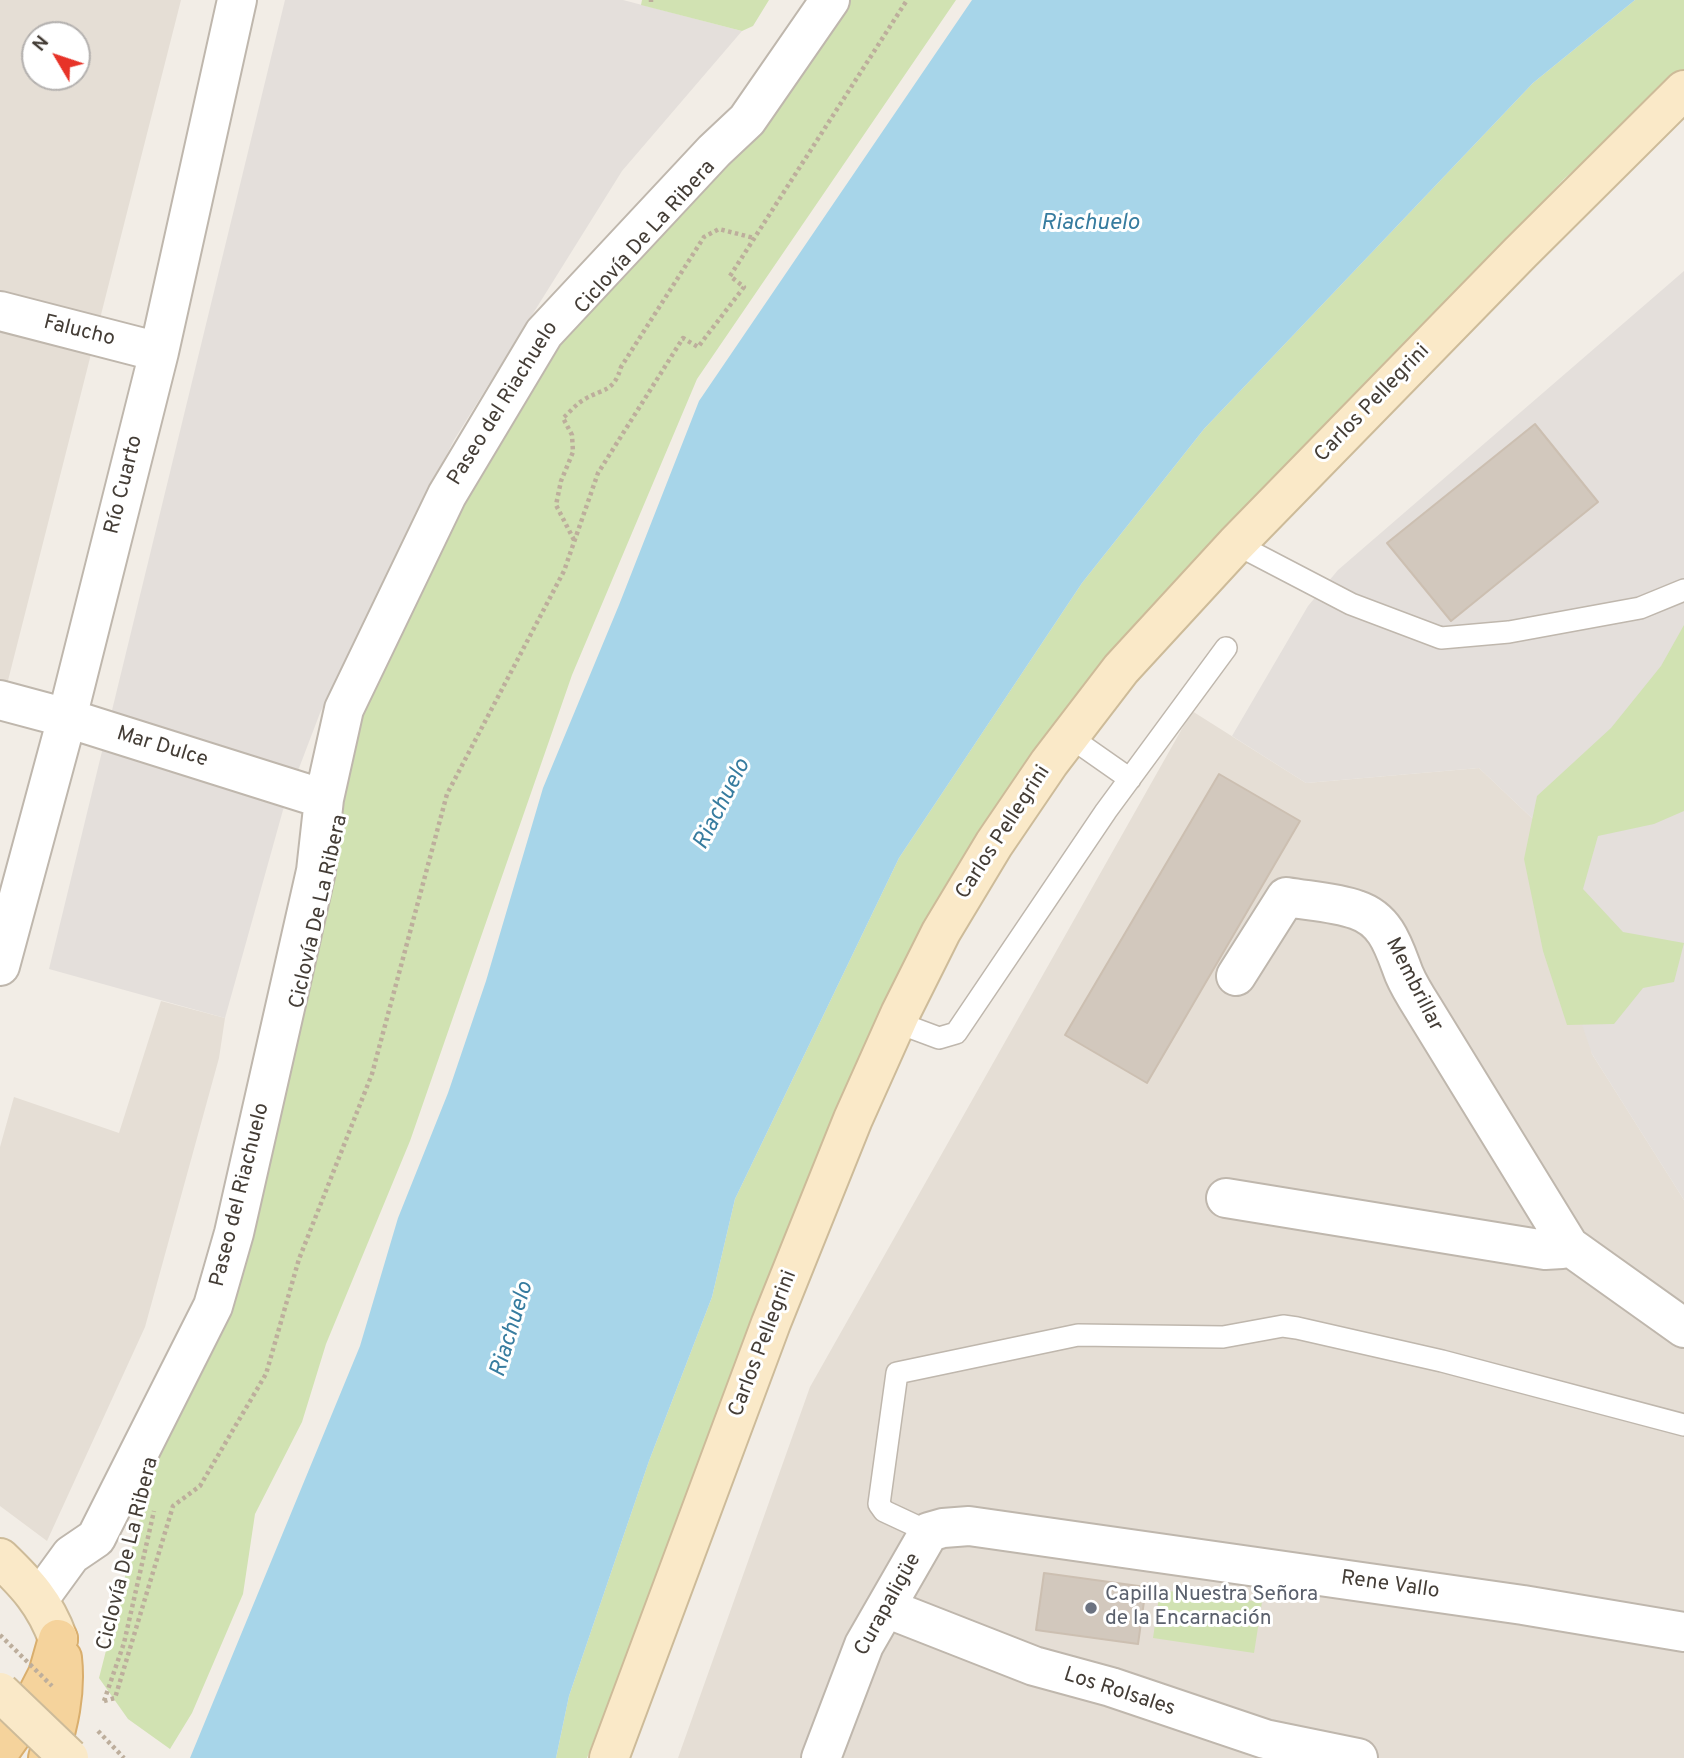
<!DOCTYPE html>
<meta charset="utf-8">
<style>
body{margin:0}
#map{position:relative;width:1684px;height:1758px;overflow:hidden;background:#f2ede6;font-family:Overpass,sans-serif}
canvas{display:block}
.north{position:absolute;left:21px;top:21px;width:70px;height:70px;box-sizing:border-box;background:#fff;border:2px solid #b4b1af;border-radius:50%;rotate:309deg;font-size:19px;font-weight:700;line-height:28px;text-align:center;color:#443d36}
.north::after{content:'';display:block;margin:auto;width:24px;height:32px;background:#e73328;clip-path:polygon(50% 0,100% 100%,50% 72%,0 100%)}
</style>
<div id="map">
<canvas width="1684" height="1758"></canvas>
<div class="north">N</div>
</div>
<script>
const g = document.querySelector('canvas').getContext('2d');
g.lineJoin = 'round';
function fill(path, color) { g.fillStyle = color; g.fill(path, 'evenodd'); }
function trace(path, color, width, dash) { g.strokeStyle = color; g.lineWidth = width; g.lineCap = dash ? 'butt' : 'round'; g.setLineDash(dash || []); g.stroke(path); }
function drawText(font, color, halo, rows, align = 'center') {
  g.font = font + ' Overpass,sans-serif'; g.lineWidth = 6; g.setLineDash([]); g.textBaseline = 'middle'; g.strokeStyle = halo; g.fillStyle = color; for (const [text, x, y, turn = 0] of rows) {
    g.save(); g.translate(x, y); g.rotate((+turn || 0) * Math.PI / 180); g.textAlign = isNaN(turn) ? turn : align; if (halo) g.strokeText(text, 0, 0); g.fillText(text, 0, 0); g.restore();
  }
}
fill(new Path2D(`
 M 0,0 L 181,0 L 0,712 ZM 35,35 L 77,35 L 77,77 L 35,77 Z
 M 1192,711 L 1306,783 L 1479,768 L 1554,839 L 1592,1054 L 1684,1200 L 1684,1758 L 678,1758 L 810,1387 Z
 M 161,1001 L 225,1018 L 219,1058 L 145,1327 L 47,1541 L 0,1506 L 0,1147 L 14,1097 L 119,1133 Z`), '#e5ded5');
fill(new Path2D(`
 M 285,0 L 623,0 L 742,31 L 622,171 L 454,440 L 320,713 L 283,810 L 225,1018 L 49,969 Z
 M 1684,271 L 1684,1200 L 1592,1054 L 1542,908 L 1554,839 L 1479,768 L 1306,783 L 1232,736 L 1308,606 L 1338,570 Z`), '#e4dfdb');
fill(new Path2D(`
 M 642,0 L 769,0 L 753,26 L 742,31 L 641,5 Z
 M 844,0 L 956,0 L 697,379 L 572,675 L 410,1141 L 326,1344 L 302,1422 L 255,1514 L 243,1594 L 192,1713 L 170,1749 L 128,1719 L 99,1678 L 153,1467 L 339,829 L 356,715 L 442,537 L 544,365 Z
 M 1635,0 L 1684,0 L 1684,72 L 1564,179 L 1180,589 L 1028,771 L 780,1256 L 587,1758 L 556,1758 L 569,1696 L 649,1461 L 712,1297 L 735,1199 L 899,858 L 1082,583 L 1204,429 L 1533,83 Z
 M 1684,625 L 1684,811 L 1654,824 L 1598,836 L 1583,889 L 1623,932 L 1684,943 L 1674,982 L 1643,988 L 1614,1024 L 1567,1025 L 1543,951 L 1524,859 L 1537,796 L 1611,728 L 1661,666 Z
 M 1160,1590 L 1262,1602 L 1254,1653 L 1153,1638 Z`), '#d1e2b2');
fill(new Path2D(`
 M 972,0 L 1635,0 L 1533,83 L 1204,429 L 1082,583 L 899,858 L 735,1199 L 712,1297 L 649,1461 L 569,1696 L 556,1758 L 190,1758 L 360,1346 L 398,1218 L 448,1093 L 486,981 L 543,788 L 619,605 L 699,401 Z`), '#a7d5e9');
const building = new Path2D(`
 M 1535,424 L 1598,502 L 1451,621 L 1387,543 Z
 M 1219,774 L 1300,821 L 1147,1083 L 1065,1035 Z
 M 1044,1573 L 1146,1587 L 1138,1644 L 1036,1630 Z`);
fill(building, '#d2c8bd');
trace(building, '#ccbfb1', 2);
const lane = new Path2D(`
 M 1236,544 L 1351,604 L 1441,638 L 1509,632 L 1640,608 L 1684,590
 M 1070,737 L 1130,779
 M 896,1022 L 939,1038 L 956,1033 L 1106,811 L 1226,648
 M 929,1532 L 884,1511 L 879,1504 L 897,1373 L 1078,1335 L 1223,1337 L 1283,1326 L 1297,1328 L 1442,1361 L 1684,1425`);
const street = new Path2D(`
 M 0,311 L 159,352
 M 0,700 L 67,718 L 324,799
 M 0,966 L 67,718 L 159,352 L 237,0
 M 1236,976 L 1286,897 C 1309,901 1335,902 1357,910 C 1387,920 1394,948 1404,974 C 1409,986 1416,997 1423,1008 L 1569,1246 L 1684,1328
 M 1226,1198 L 1545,1250 L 1562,1249 L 1569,1246
 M 39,1599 L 71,1555 L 96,1538 L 213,1306 L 234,1233 L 316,871 L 324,799 L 344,709 L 447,495 L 544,333 L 714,151 L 747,120 L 830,0
 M 886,1608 L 1034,1666 L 1111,1687 L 1265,1739 L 1358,1758
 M 821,1758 L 864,1645 L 929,1532 L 943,1528 L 969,1526 L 1523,1605 L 1684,1632`);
const secondary = new Path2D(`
 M 0,1558 C 27,1584 45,1603 58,1639
 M 609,1758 L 771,1323 L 853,1119 L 900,1014 L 941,932 L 994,844 L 1049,763 L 1121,669 L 1236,544 L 1520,253 L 1684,90`);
const primary = new Path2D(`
 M 0,1751 L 31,1707 L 48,1674 L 58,1639
 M 48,1758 C 58,1725 66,1693 62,1658`);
trace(lane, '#bfb7ad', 24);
trace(street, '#bfb7ad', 42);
trace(secondary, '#cdbb99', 42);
trace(primary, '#d9ae6d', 42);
trace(new Path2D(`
 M 651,2 L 651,0
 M 574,540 L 556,505 L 561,481 L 573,452 L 572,435 L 563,418 C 570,412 577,403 585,399 C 604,388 614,392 621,367 L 704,237 L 719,229 L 754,238
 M 104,1701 L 115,1698 L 173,1506 L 200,1486 L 266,1374 L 299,1259 L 372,1074 L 447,794 L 564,571 L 598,473 L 683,338 L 698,347 L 744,287 L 730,276 L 907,0
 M 104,1701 L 124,1643 L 154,1511`), '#bdae9c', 4.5, [3.5, 3.5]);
trace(lane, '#fff', 21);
trace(street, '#fff', 38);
trace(secondary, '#fae9c8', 38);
trace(primary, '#f5d39c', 38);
const secondaryBridge = new Path2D(`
 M 0,1692 L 69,1758`);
trace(secondaryBridge, '#cdbb99', 42, []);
trace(new Path2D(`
 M 0,1635 L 52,1686
 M 98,1731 L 124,1758`), '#bdae9c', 4.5, [3.5, 3.5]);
trace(secondaryBridge, '#fae9c8', 38);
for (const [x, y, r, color] of [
 [1091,1608,7,"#6b7280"]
]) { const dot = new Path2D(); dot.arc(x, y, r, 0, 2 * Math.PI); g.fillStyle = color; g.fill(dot); trace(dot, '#fff', 2.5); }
drawText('21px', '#443d36', '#fff', [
 ["Ciclovía De La Ribera",646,238,-48],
 ["Falucho",79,332,14],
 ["Paseo del Riachuelo",504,404,-58],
 ["Carlos Pellegrini",1373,404,-46],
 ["Río Cuarto",125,485,-76],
 ["Mar Dulce",162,748,17],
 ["Carlos Pellegrini",1004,833,-57],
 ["Ciclovía De La Ribera",320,912,-77],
 ["Membrillar",1413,985,63],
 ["Paseo del Riachuelo",241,1195,-76],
 ["Carlos Pellegrini",764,1344,-69],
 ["Ciclovía De La Ribera",129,1554,-76],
 ["Rene Vallo",1390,1586,8],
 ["Curapaligüe",889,1605,-61],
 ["Los Rolsales",1119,1693,18]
]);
drawText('21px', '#5b616d', '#fff', [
 ["Capilla Nuestra Señora",1105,1596],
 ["de la Encarnación",1105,1620]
], 'left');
drawText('italic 23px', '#377c9f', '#fff', [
 ["Riachuelo",1090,224],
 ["Riachuelo",723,805,-63],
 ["Riachuelo",513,1330,-73]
]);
</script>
